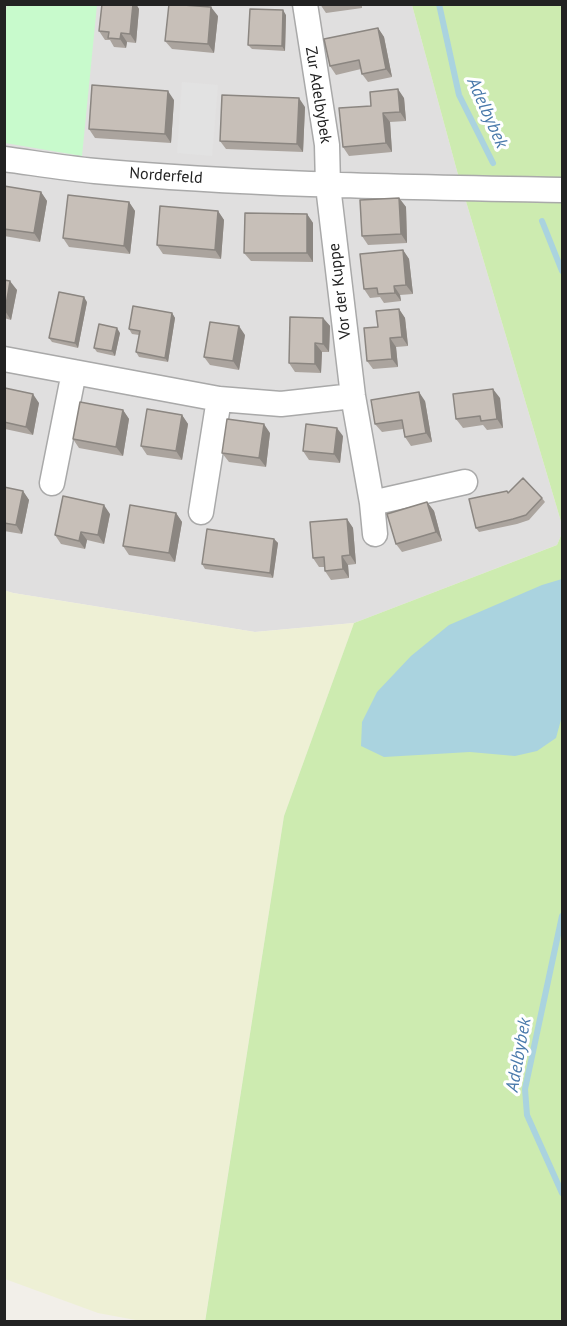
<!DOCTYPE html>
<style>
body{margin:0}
#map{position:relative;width:567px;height:1326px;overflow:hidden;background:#f2efe9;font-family:"PT Sans",sans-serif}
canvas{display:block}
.frame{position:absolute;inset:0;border:6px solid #222;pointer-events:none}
</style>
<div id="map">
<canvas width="567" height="1326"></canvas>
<div class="frame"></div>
</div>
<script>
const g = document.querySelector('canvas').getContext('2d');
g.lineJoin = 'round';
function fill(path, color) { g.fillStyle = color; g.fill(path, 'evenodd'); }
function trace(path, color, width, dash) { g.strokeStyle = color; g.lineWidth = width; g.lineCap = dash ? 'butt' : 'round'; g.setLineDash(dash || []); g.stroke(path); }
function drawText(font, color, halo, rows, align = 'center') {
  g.font = font + ' "PT Sans",sans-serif'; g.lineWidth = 6; g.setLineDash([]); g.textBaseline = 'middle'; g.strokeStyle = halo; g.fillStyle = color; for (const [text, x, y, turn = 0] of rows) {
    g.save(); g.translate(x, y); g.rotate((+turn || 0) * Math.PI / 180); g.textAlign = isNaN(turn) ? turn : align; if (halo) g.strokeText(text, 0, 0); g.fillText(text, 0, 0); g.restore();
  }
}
fill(new Path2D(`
 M 4,5 L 412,5 L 457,171 L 562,525 L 562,533 L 557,545 L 354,623 L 255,632 L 13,593 L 5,591 Z`), '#e0dfdf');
fill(new Path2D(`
 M 4,590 L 13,593 L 255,632 L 354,623 L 284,816 L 205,1321 L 141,1321 L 98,1313 L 5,1279 Z`), '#eef0d5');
fill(new Path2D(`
 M 412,5 L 562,5 L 562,1321 L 205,1322 L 284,816 L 354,623 L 557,545 L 562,533 L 562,525 L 457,171 Z`), '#cdebb0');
fill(new Path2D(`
 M 7,5 L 97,5 L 82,156 L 5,143 L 4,22 Z`), '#c8facc');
fill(new Path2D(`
 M 182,82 L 218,85 L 212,156 L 177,153 Z`), '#e2e2e2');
fill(new Path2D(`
 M 562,579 L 562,716 L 556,738 L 537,751 L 515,756 L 470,752 L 384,757 L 361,746 L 362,722 L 377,692 L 411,656 L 449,625 L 542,585 Z`), '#aad3df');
trace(new Path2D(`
 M 439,4 L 459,95 L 493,163
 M 542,221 L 562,271
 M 562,916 L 525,1089 L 527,1115 L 562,1193`), '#aad3df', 6);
const minor = new Path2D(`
 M 305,4 L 327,145 L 328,186 L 353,396 L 372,503 L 375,534
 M 4,159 C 34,163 65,168 95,171 C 250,185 406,187 562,190
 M 4,359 L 219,399 L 281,404 L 353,396
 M 52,483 L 74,372
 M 372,503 L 465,482
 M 201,512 L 219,399`);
trace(minor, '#a9a9a9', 27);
trace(minor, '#fff', 24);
fill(new Path2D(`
 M 102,4 L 136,4 L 139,9 L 136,43 L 127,42 L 126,48 L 114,47 L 110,40 L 105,40 L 99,31 Z
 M 320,4 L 362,4 L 362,8 L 326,13 Z
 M 286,15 L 285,51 L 252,49 L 248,45 Z
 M 218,16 L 214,53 L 172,49 L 165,41 Z
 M 378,28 L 384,37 L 392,77 L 368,82 L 362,74 L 361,69 L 336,75 L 330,66 Z
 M 404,98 L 406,121 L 390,122 L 392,152 L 349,156 L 343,147 L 371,106 Z
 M 174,100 L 171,143 L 95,138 L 89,129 Z
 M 305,107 L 303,152 L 226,149 L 220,141 Z
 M 4,186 L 41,192 L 47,201 L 40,242 L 4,236 Z
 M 399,198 L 406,207 L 407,243 L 368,245 L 362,236 Z
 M 129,202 L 135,211 L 130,254 L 69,247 L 63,238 Z
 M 218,211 L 224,220 L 221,259 L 163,254 L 157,245 Z
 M 307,214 L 313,223 L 313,262 L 251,261 L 244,253 Z
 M 403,250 L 409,259 L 413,294 L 400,295 L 401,301 L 384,303 L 380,297 L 370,298 L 364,289 Z
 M 4,280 L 17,290 L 11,320 L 4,318 Z
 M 87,302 L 78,348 L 52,342 L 49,338 Z
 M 399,309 L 405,318 L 408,346 L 396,347 L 398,367 L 373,369 L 367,361 L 378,327 Z
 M 172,313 L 175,318 L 168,362 L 139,357 L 136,352 L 139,335 L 132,334 L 129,329 Z
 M 323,318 L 330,326 L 329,352 L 322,352 L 321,373 L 295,372 L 289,363 Z
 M 120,333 L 115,356 L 97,352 L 94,348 Z
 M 245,335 L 239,370 L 210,365 L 204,357 Z
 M 4,390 L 39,403 L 33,435 L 5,429 Z
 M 500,398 L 503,428 L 487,430 L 483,425 L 463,428 L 456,419 Z
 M 425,401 L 432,442 L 411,446 L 405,437 L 403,429 L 382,432 L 375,424 Z
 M 123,410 L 129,419 L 123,456 L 79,448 L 73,439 Z
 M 182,415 L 188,424 L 182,460 L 147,455 L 141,446 Z
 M 270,433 L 266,467 L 229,462 L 222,453 Z
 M 343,436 L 340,463 L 309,460 L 303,451 Z
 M 4,487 L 23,491 L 29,500 L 22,534 L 4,531 Z
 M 508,493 L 542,498 L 545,502 L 529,520 L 517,524 L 479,532 L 476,528 Z
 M 427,502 L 434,511 L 442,541 L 402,552 L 396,544 Z
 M 176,513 L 182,522 L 175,562 L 129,555 L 123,546 Z
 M 110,514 L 104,544 L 87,540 L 85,549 L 61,544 L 55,535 Z
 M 347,519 L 353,528 L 356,564 L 348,565 L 349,578 L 331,580 L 325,571 L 325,567 L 319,567 L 313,558 Z
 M 274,539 L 278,543 L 273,578 L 205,569 L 202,564 Z`), '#aba49e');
fill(new Path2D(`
 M 133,4 L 136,4 L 139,9 L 136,43 L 130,34 Z
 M 211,7 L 218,16 L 214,53 L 208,44 Z
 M 283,10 L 286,15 L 285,51 L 282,46 Z
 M 378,28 L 384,37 L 392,77 L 386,69 Z
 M 121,33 L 127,42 L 126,48 L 120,39 Z
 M 398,89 L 404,98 L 406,121 L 400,112 Z
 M 168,91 L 174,100 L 171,143 L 165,134 Z
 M 299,98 L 305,107 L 303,152 L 297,144 Z
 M 383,113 L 390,122 L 392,152 L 386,143 Z
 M 41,192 L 47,201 L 40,242 L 34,233 Z
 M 399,198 L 406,207 L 407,243 L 401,234 Z
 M 129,202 L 135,211 L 130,254 L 124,246 Z
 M 218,211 L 224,220 L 221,259 L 215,250 Z
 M 307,214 L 313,223 L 313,262 L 307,253 Z
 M 403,250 L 409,259 L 413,294 L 406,285 Z
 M 10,281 L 17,290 L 11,320 L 5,311 Z
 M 394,286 L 400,295 L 401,301 L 395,293 Z
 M 84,297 L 87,302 L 78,348 L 75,343 Z
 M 399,309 L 405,318 L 408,346 L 402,337 Z
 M 172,313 L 175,318 L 168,362 L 165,358 Z
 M 323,318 L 330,326 L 329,352 L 323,344 Z
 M 239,326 L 245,335 L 239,370 L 233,361 Z
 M 117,328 L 120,333 L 115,356 L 112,351 Z
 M 390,338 L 396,347 L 398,367 L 392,359 Z
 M 315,343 L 322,352 L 321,373 L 315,364 Z
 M 493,389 L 500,398 L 503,428 L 497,419 Z
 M 419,392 L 425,401 L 432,442 L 426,433 Z
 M 33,394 L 39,403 L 33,435 L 26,427 Z
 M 123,410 L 129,419 L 123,456 L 116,447 Z
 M 182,415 L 188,424 L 182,460 L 176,451 Z
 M 264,424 L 270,433 L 266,467 L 259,458 Z
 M 337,428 L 343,436 L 340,463 L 334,454 Z
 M 23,491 L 29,500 L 22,534 L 16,525 Z
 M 427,502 L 434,511 L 442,541 L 436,532 Z
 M 104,505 L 110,514 L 104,544 L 98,535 Z
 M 176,513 L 182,522 L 175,562 L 169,553 Z
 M 347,519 L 353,528 L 356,564 L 350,555 Z
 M 81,532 L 87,540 L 85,549 L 79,541 Z
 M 274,539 L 278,543 L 273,578 L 270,573 Z
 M 342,556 L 348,565 L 349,578 L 343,569 Z`), '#8b8681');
const building = new Path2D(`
 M 102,4 L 133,4 L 130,34 L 121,33 L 120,39 L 108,38 L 109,32 L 99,31 Z
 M 169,4 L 211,7 L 208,44 L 165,41 Z
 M 250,9 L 283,10 L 282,46 L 248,45 Z
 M 378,28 L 386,69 L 362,74 L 359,60 L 330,66 L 324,39 Z
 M 92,85 L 168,91 L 165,134 L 89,129 Z
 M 398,89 L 400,112 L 383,113 L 386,143 L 343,147 L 339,108 L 371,106 L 370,92 Z
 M 222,95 L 299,98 L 297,144 L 220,141 Z
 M 4,186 L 41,192 L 34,233 L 4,229 Z
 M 68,195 L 129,202 L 124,246 L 63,238 Z
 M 399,198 L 401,234 L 362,236 L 360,200 Z
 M 160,206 L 218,211 L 215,250 L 157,245 Z
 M 245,213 L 307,214 L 307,253 L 244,253 Z
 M 403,250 L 406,285 L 394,286 L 395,293 L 378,294 L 377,288 L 364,289 L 360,254 Z
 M 4,280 L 10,281 L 5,311 L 4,311 Z
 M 59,292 L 84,297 L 75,343 L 49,338 Z
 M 133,306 L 172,313 L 165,358 L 136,352 L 140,331 L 129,329 Z
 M 399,309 L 402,337 L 390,338 L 392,359 L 367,361 L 364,328 L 378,327 L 376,311 Z
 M 290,317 L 323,318 L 323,344 L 315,343 L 315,364 L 289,363 Z
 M 210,322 L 239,326 L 233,361 L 204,357 Z
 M 99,324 L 117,328 L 112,351 L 94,348 Z
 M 5,388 L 33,394 L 26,427 L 4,422 Z
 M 493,389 L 497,419 L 481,421 L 480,416 L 456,419 L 453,394 Z
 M 419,392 L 426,433 L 405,437 L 402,420 L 375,424 L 371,400 Z
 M 80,402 L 123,410 L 116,447 L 73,439 Z
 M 147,409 L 182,415 L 176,451 L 141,446 Z
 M 227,419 L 264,424 L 259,458 L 222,453 Z
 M 306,424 L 337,428 L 334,454 L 303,451 Z
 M 523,478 L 542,498 L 526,515 L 513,519 L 476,528 L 469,499 L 507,491 L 508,493 Z
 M 4,487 L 23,491 L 16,525 L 4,523 Z
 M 63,496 L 104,505 L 98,535 L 81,532 L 79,541 L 55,535 Z
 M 427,502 L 436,532 L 396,544 L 387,514 Z
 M 130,505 L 176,513 L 169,553 L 123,546 Z
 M 347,519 L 350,555 L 342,556 L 343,569 L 325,571 L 324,557 L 313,558 L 310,522 Z
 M 207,529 L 274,539 L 270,573 L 202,564 Z`);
fill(building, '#c7bfb8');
trace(building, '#8b8681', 1.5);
drawText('16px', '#222', '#fff', [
 ["Zur Adelbybek",318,95,81],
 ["Norderfeld",166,176,4],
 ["Vor der Kuppe",340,291,-97]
]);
drawText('italic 18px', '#4a7aab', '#fff', [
 ["Adelbybek",487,113,66],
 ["Adelbybek",519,1055,-80]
]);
</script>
